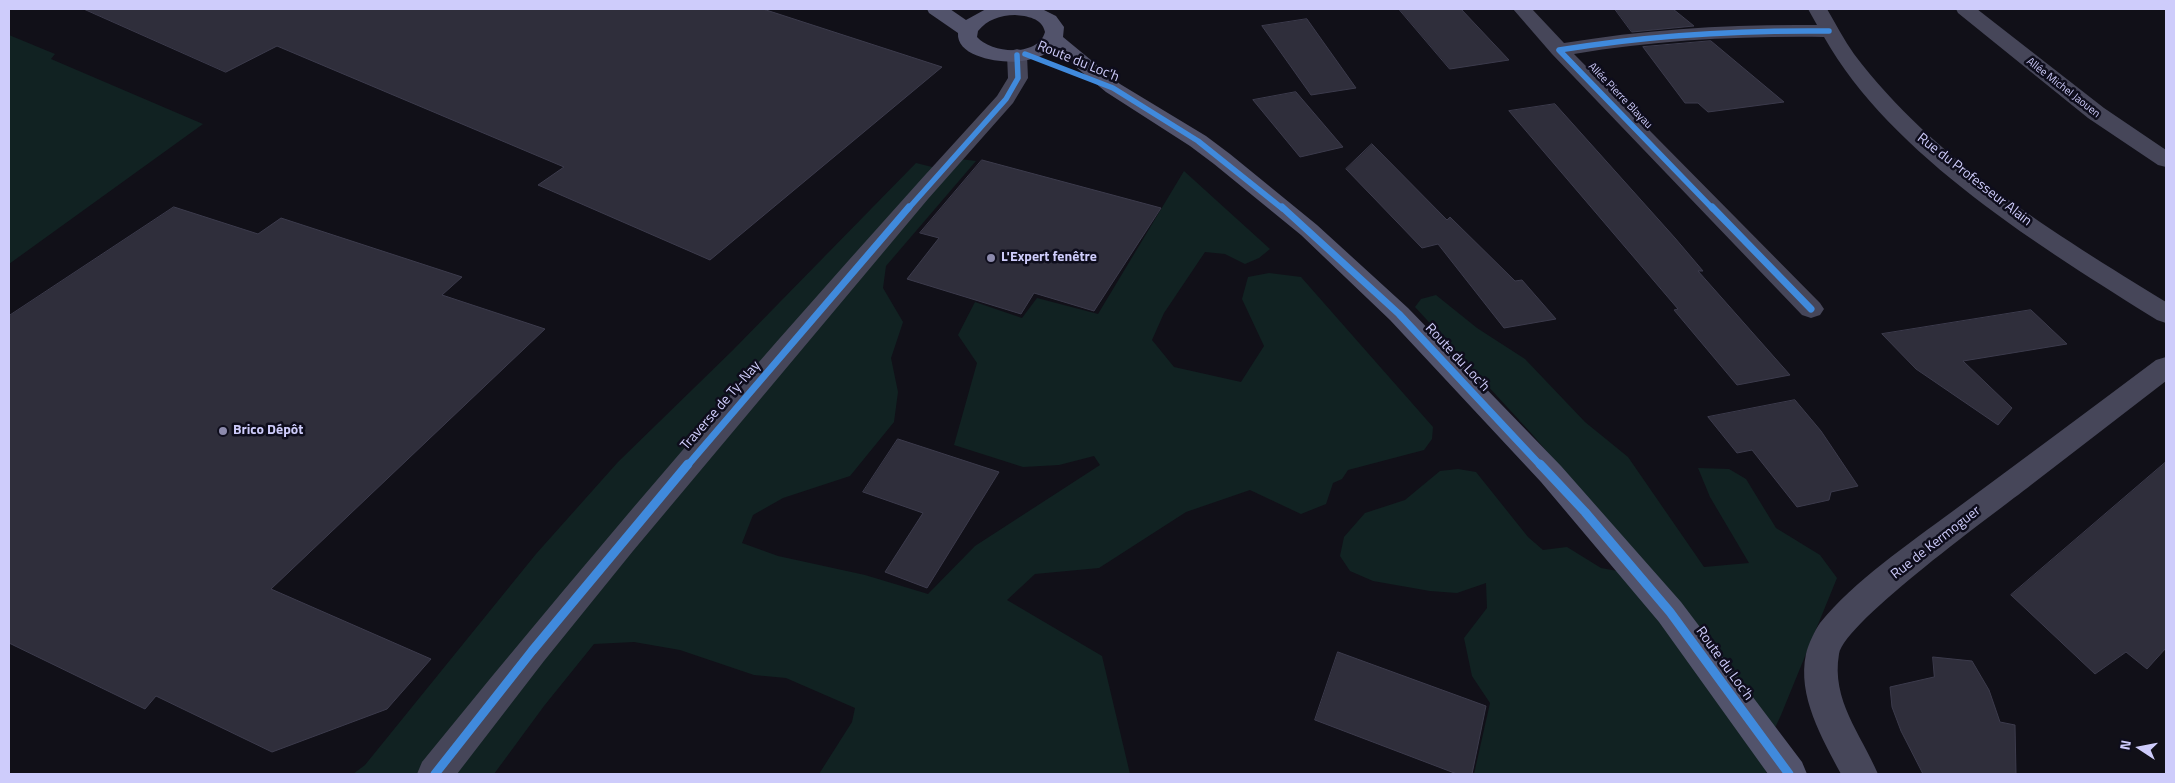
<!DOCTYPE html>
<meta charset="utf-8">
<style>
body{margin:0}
#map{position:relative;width:2175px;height:783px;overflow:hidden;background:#111018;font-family:"Titillium Web",sans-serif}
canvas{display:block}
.frame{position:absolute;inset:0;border:10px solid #ceccfb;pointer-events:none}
.north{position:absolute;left:2115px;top:723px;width:50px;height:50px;-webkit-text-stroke:4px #0e0d1c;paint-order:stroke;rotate:281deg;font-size:14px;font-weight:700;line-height:20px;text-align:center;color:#ceccfb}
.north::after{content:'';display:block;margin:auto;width:18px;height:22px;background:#ceccfb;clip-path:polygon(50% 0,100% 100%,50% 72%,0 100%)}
</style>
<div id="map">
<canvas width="2175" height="783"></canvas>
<div class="frame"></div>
<div class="north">N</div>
</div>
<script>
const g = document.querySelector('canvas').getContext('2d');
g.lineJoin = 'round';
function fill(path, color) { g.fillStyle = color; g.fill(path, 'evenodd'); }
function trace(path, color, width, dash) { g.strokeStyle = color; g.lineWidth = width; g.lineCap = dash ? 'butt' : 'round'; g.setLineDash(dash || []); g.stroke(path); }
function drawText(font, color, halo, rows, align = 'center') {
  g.font = font + ' "Titillium Web",sans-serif'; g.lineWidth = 5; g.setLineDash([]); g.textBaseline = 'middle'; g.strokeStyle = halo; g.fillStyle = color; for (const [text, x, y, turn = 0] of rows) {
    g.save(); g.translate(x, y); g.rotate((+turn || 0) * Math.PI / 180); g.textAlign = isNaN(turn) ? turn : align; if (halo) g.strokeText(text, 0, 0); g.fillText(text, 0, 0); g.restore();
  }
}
fill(new Path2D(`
 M 9,35 L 55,54 L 51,59 L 203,124 L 9,264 Z
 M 960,159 L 976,161 L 886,266 L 883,288 L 903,322 L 891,358 L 898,392 L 894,422 L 850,476 L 783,498 L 753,515 L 742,543 L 778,556 L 865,575 L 928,594 L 975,546 L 1100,465 L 1094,456 L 1059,465 L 1023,467 L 954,445 L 977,363 L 958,335 L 975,302 L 1022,318 L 1037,298 L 1098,314 L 1184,171 L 1270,249 L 1259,258 L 1245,264 L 1225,254 L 1205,252 L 1164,313 L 1152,340 L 1174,367 L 1241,382 L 1264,346 L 1242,299 L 1248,277 L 1269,273 L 1301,277 L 1433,427 L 1432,439 L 1424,450 L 1348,470 L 1342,479 L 1333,483 L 1326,504 L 1301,514 L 1250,490 L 1186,512 L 1099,568 L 1035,574 L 1007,600 L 1102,656 L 1130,774 L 819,774 L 852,722 L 855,708 L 786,678 L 754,675 L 680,650 L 634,642 L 594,644 L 544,706 L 494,774 L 353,774 L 365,765 L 536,554 L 618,462 L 733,350 L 916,163 L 940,169 Z
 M 1436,295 L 1477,328 L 1525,359 L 1585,422 L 1628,457 L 1704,567 L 1749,563 L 1710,497 L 1698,468 L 1729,469 L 1746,479 L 1776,528 L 1820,555 L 1837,578 L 1781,715 L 1761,758 L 1767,774 L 1474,774 L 1490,703 L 1472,676 L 1464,638 L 1487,608 L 1486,583 L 1457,593 L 1430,591 L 1373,581 L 1350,571 L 1340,556 L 1344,537 L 1365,513 L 1405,500 L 1440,471 L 1458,469 L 1476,472 L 1528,537 L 1543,550 L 1567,547 L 1601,568 L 1623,572 L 1635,554 L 1531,433 L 1415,307 L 1421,299 Z`), '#122');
const building = new Path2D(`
 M 84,9 L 763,9 L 942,67 L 710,260 L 538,185 L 564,167 L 277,46 L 226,72 Z
 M 1399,9 L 1461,9 L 1509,60 L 1450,69 Z
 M 1615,9 L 1673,9 L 1694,26 L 1632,32 Z
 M 1307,19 L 1319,36 L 1356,88 L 1311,95 L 1262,26 Z
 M 1711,41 L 1784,102 L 1708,112 L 1698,103 L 1685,103 L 1643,47 Z
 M 1296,92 L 1343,147 L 1300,157 L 1253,100 Z
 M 1555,104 L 1675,238 L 1703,271 L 1698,271 L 1790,375 L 1737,385 L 1674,310 L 1678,309 L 1509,111 Z
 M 1372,144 L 1447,220 L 1450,217 L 1515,281 L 1522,280 L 1556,319 L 1504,328 L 1438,244 L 1422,248 L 1346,169 Z
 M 982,160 L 1161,208 L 1094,311 L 1034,293 L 1021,314 L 907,279 L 939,238 L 920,233 Z
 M 174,207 L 258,234 L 281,218 L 462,277 L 442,295 L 545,329 L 271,589 L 431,659 L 387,709 L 272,752 L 156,696 L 145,709 L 9,643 L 9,316 Z
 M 2031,310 L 2067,344 L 1963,361 L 2012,408 L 1998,425 L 1916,369 L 1882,334 Z
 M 1795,400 L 1821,431 L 1858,486 L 1831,492 L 1829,500 L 1797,507 L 1752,450 L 1737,453 L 1708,417 Z
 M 898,439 L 999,472 L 927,588 L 885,572 L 923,513 L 863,492 Z
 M 2166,462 L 2166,648 L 2147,669 L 2126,652 L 2095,674 L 2011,595 Z
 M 1338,652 L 1486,706 L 1472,774 L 1457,774 L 1315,720 Z
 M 1933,657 L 1972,661 L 1989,690 L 2000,722 L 2015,725 L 2016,774 L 1923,774 L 1901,731 L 1892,707 L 1890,687 L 1934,677 Z`);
fill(building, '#2f2e3b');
trace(building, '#3c3b4c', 1);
fill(new Path2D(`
 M 1513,9 L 1532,9 L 1564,43 C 1648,29 1732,24 1817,25 L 1808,9 L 1827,9 C 1836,24 1844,40 1854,54 C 1935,161 2054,233 2166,302 L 2166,323 L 2157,320 C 2044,249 1891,156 1824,37 C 1740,36 1657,40 1574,54 L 1820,303 L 1824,309 L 1820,315 L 1811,318 L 1802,315 L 1552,54 Z
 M 1956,9 L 1977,9 L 2104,108 L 2166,150 L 2166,167 L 2158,165 L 2088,118 L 1958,13 Z
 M 1017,49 L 1024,51 L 1027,55 L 1028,78 L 1013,103 L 928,199 L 633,551 L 544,661 L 457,774 L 417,774 L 422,762 C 607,534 799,312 997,96 L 1008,78 L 1007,55 L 1010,51 Z
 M 2166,357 L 2166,381 C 2121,416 2076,450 2031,485 C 1998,511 1845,621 1839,654 C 1831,700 1861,734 1878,774 L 1841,774 C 1822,738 1797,696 1806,654 C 1808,645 1815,630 1820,623 C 1854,581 1910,543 1953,511 C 2021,461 2089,410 2156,360 Z`), '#464659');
fill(new Path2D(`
 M 927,9 L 950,9 L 966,20 L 986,9 L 1042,9 L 1056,16 L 1064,27 L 1063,37 L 1120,84 L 1206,136 L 1230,154 L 1317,225 L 1408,308 L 1561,466 L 1681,602 L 1802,762 L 1807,774 L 1768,774 L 1659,622 L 1541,482 L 1390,320 L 1301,235 L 1214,164 L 1190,146 L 1106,92 L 1054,49 C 1044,56 1034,59 1022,61 C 1004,64 956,58 958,33 L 929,13 ZM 1015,15 C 1027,16 1042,18 1045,32 C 1038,57 992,54 977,37 L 978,31 C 987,20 1000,15 1015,15 Z`), '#52536b');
trace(new Path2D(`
 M 1025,54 L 1113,88 L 1198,141 L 1283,209
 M 908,209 L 1006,99 L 1018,78 L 1017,55
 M 1713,209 L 1559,50 C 1649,35 1738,30 1829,31`), '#408adc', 5.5);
trace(new Path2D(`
 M 1282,207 L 1399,314 L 1541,466
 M 1712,207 L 1811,309
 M 687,466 L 909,207`), '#408adc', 7);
trace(new Path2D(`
 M 1540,464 L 1585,512 L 1670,612 L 1789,774
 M 435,774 L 532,651 L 688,464`), '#408adc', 9);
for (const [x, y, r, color] of [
 [991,258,5,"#8c8aac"],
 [223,431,5,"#8c8aac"]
]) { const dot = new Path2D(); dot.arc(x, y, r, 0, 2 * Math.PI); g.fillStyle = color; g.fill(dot); trace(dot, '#0e0d1c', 2); }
drawText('11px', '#ceccfb', '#0e0d1c', [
 ["Allée Michel Jaouen",2063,88,38],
 ["Allée Pierre Blayau",1620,96,46]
]);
drawText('14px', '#ceccfb', '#0e0d1c', [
 ["Route du Loc'h",1078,62,22],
 ["Rue du Professeur Alain",1974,180,38],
 ["Route du Loc'h",1457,358,47],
 ["Traverse de Ty-Nay",721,406,-49],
 ["Rue de Kermoguer",1936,543,-38],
 ["Route du Loc'h",1724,664,54]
]);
drawText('bold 14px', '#ceccfb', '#0e0d1c', [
 ["L'Expert fenêtre",1001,258],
 ["Brico Dépôt",233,431]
], 'left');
</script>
